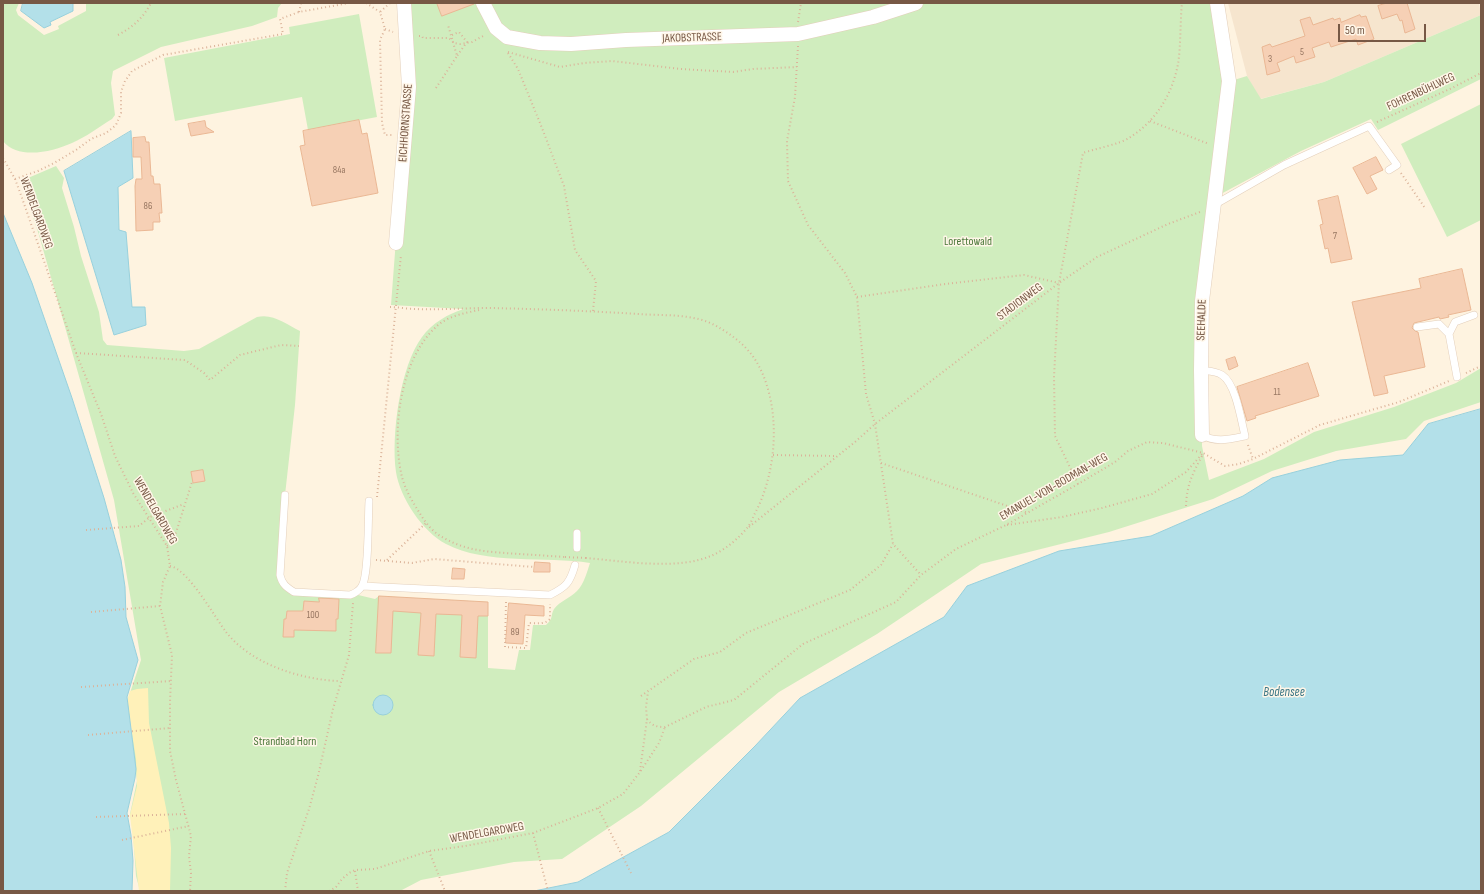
<!DOCTYPE html>
<meta charset="utf-8">
<style>
body{margin:0}
#map{position:relative;width:1484px;height:894px;overflow:hidden;background:#fef3e0;font-family:"Sofia Sans Condensed",sans-serif}
canvas{display:block}
.frame{position:absolute;inset:0;border:4px solid #775845;pointer-events:none}
.scale{position:absolute;left:1338px;top:24px;width:88px;height:18px;box-sizing:border-box;border:2px solid #775845;border-top:0;padding-left:5px;font-size:12px;line-height:14px;white-space:nowrap;color:#775845;-webkit-text-stroke:3px #fff6e8;paint-order:stroke}
</style>
<div id="map">
<canvas width="1484" height="894"></canvas>
<div class="frame"></div>
<div class="scale">50 m</div>
</div>
<script>
const g = document.querySelector('canvas').getContext('2d');
g.lineJoin = 'round';
function fill(path, color) { g.fillStyle = color; g.fill(path, 'evenodd'); }
function trace(path, color, width, dash) { g.strokeStyle = color; g.lineWidth = width; g.lineCap = dash ? 'butt' : 'round'; g.setLineDash(dash || []); g.stroke(path); }
function drawText(font, color, halo, rows, align = 'center') {
  g.font = font + ' "Sofia Sans Condensed",sans-serif'; g.lineWidth = 3; g.setLineDash([]); g.textBaseline = 'middle'; g.strokeStyle = halo; g.fillStyle = color; for (const [text, x, y, turn = 0] of rows) {
    g.save(); g.translate(x, y); g.rotate((+turn || 0) * Math.PI / 180); g.textAlign = isNaN(turn) ? turn : align; if (halo) g.strokeText(text, 0, 0); g.fillText(text, 0, 0); g.restore();
  }
}
fill(new Path2D(`
 M 1228,3 L 1479,3 L 1481,15 L 1324,82 L 1260,99 L 1247,76 Z`), '#f6e5ce');
fill(new Path2D(`
 M 3,3 L 19,3 L 16,10 L 18,15 L 44,35 L 59,29 L 58,26 L 86,11 L 86,3 L 282,3 L 278,8 L 277,17 L 252,26 L 161,47 L 113,71 L 111,83 L 115,115 L 112,119 C 99,127 86,137 72,143 C 52,152 18,160 3,141 Z
 M 407,3 L 1217,3 L 1229,81 L 1201,370 L 1202,446 L 1209,480 L 1264,459 L 1314,432 L 1394,407 L 1456,383 L 1481,368 L 1481,402 L 1424,421 L 1406,439 L 1336,451 L 1272,471 L 1213,499 L 1109,532 L 981,564 L 877,634 L 779,692 L 641,806 L 562,859 L 514,862 L 421,880 L 400,891 L 140,891 L 136,876 L 133,833 L 130,814 L 137,781 L 128,699 L 141,660 L 114,500 L 39,235 L 21,181 L 56,166 L 64,178 L 62,188 L 74,227 L 81,256 L 99,312 L 103,340 L 107,345 L 184,351 L 199,349 L 257,317 C 273,313 286,324 300,331 L 295,405 L 285,495 L 280,575 L 294,592 L 354,594 L 375,599 L 379,596 L 488,602 L 488,668 L 515,670 L 519,650 L 530,650 L 533,625 L 546,625 C 554,618 550,616 554,609 C 560,601 570,598 577,591 C 584,584 587,572 590,563 C 546,556 485,565 446,544 C 423,532 400,498 396,472 C 391,436 400,366 422,337 C 432,323 448,314 464,309 L 391,305 L 409,68 Z
 M 359,14 L 377,117 L 308,130 L 302,97 L 175,121 L 164,58 L 290,34 L 289,27 Z
 M 1481,15 L 1481,79 L 1378,130 L 1371,119 L 1301,151 L 1219,195 L 1234,80 L 1247,76 L 1261,99 L 1324,82 Z
 M 1481,104 L 1481,220 L 1447,237 L 1401,144 Z`), '#d0edbe');
fill(new Path2D(`
 M 148,688 L 149,723 L 169,823 L 171,848 L 170,891 L 139,891 L 130,815 L 137,786 L 136,759 L 127,702 L 130,691 L 137,689 Z`), '#fff1b9');
const water = new Path2D(`
 M 23,3 L 73,3 L 73,11 L 50,22 L 51,25 L 44,28 L 21,11 Z
 M 131,131 L 133,178 L 118,187 L 119,230 L 126,232 L 132,307 L 145,307 L 146,325 L 114,335 L 64,171 Z
 M 3,213 L 32,283 L 72,398 L 104,498 L 121,560 L 125,587 L 126,617 L 138,660 L 127,697 L 136,769 L 135,778 L 127,813 L 131,835 L 133,861 L 132,891 L 3,891 Z
 M 1481,409 L 1481,891 L 534,891 L 578,882 L 669,832 L 755,746 L 800,698 L 944,617 L 967,586 L 1059,551 L 1151,536 L 1243,496 L 1272,478 L 1340,460 L 1403,455 L 1428,424 Z
 M373 705a10 10 0 1 1 20 0a10 10 0 1 1-20 0Z`);
fill(water, '#b3e0e9');
trace(water, '#98d0dc', 1);
const building = new Path2D(`
 M 437,3 L 474,3 L 474,4 L 442,16 Z
 M 1387,3 L 1407,3 L 1415,29 L 1405,33 L 1402,20 L 1400,21 L 1397,14 L 1382,19 L 1378,6 Z
 M 1360,15 L 1361,17 L 1366,16 L 1374,39 L 1358,45 L 1356,39 L 1331,47 L 1329,42 L 1312,48 L 1315,57 L 1296,63 L 1294,56 L 1277,63 L 1280,71 L 1267,75 L 1262,47 L 1270,44 L 1272,47 L 1305,36 L 1300,20 L 1310,17 L 1313,25 L 1333,18 L 1334,20 L 1340,18 L 1341,22 Z
 M 359,120 L 362,134 L 367,133 L 378,193 L 312,206 L 300,146 L 305,145 L 303,131 Z
 M 205,121 L 206,127 L 214,132 L 191,136 L 188,124 Z
 M 145,137 L 146,142 L 149,142 L 151,176 L 153,176 L 154,184 L 160,184 L 162,213 L 159,213 L 160,222 L 153,222 L 153,230 L 136,231 L 135,186 L 136,179 L 142,179 L 141,157 L 133,157 L 133,138 Z
 M 1376,157 L 1383,170 L 1370,176 L 1377,189 L 1367,194 L 1353,168 Z
 M 1338,196 L 1352,259 L 1331,263 L 1328,248 L 1325,249 L 1320,225 L 1323,224 L 1318,201 Z
 M 1462,269 L 1471,310 L 1448,315 L 1449,317 L 1440,319 L 1439,317 L 1414,323 L 1412,328 L 1415,331 L 1418,332 L 1425,367 L 1384,376 L 1388,393 L 1374,396 L 1352,302 L 1421,288 L 1419,279 Z
 M 1235,357 L 1238,366 L 1229,370 L 1226,360 Z
 M 1308,363 L 1319,396 L 1255,416 L 1256,418 L 1247,421 L 1237,387 Z
 M 203,470 L 205,481 L 193,483 L 191,472 Z
 M 535,562 L 550,563 L 550,572 L 534,572 Z
 M 453,568 L 465,569 L 464,579 L 452,579 Z
 M 379,596 L 488,602 L 488,616 L 478,616 L 476,658 L 460,657 L 462,615 L 436,614 L 434,656 L 418,655 L 421,613 L 393,611 L 391,653 L 376,653 Z
 M 319,598 L 339,599 L 338,619 L 336,619 L 336,631 L 294,630 L 294,637 L 283,637 L 284,619 L 286,619 L 287,611 L 303,611 L 304,601 L 319,602 Z
 M 509,603 L 544,606 L 544,616 L 525,615 L 523,644 L 506,643 Z`);
fill(building, '#f6d0b5');
trace(building, '#eab794', 1);
const service = new Path2D(`
 M 1214,205 L 1284,165 L 1369,126 L 1397,165 L 1389,170
 M 1417,327 L 1439,324 L 1449,334 L 1457,377
 M 1449,334 L 1455,322 L 1474,315
 M 1201,370 C 1207,371 1216,371 1222,375 C 1236,384 1241,420 1245,436 C 1230,439 1216,443 1202,435
 M 285,495 L 280,575 C 282,584 286,587 294,592 L 350,595 C 354,594 360,590 362,586 C 369,575 368,516 369,501
 M 577,548 L 577,533
 M 362,586 L 550,595 C 566,587 570,583 575,565`);
const minor = new Path2D(`
 M 483,3 L 496,28 L 507,37 L 540,43 L 571,44 L 626,40 L 798,34 L 873,17 L 916,3
 M 396,243 L 409,87 L 404,3
 M 1202,435 L 1201,370 L 1202,301 L 1229,81 L 1217,3`);
trace(service, '#e3cfbb', 8);
trace(minor, '#e3cfbb', 15);
trace(new Path2D(`
 M 366,3 L 380,12
 M 390,3 L 380,12 L 385,29 L 380,40 L 382,123 L 385,135 L 392,135
 M 299,12 L 301,3
 M 798,22 L 801,3
 M 385,29 L 393,32
 M 118,35 C 133,27 143,18 151,3
 M 452,35 L 459,32 L 467,42 L 457,56
 M 419,36 L 422,36 L 423,38 L 449,38 L 454,43 L 460,44 L 472,42 L 485,35
 M 798,46 L 795,97 L 787,141 L 788,181 L 808,225 L 845,273 L 857,297 L 866,394 L 875,424 L 893,544 L 921,575
 M 508,52 L 560,67 L 584,63 L 612,61 L 681,69 L 733,72 L 753,69 L 797,67
 M 508,53 L 518,69 L 542,128 L 564,186 L 575,250 L 596,281 L 593,311
 M 436,88 L 457,56 L 448,25
 M 1150,121 L 1209,144
 M 1377,122 L 1452,88 L 1481,73
 M 3,158 L 15,179 L 22,198 L 76,353 L 101,414 L 115,456 L 133,493 L 167,546 L 170,566 L 163,582 L 160,606 L 172,655 L 170,702 L 170,751 L 176,780 L 191,836 L 189,856 L 191,873 L 190,891
 M 1401,173 L 1425,208
 M 15,179 L 38,171 L 54,163 L 76,150 L 91,139 L 106,133 L 116,125 L 121,113 L 121,92 L 125,81 L 132,71 L 163,55 L 283,34 L 280,19 L 299,12 L 349,3
 M 857,297 L 945,284 L 1024,275 L 1059,283
 M 390,307 C 398,307 407,309 415,309 C 440,310 464,308 489,308 C 539,309 589,311 639,314 C 665,316 695,313 718,327 C 732,335 747,346 756,361 C 782,404 778,472 754,515 C 752,520 750,525 747,528 C 738,539 726,549 713,555 C 679,571 623,561 586,558
 M 479,310 C 465,313 448,316 437,326 C 400,359 391,431 402,477 C 405,489 412,501 419,512 C 425,522 433,533 444,538 C 468,552 493,552 520,554 C 535,555 550,556 565,557
 M 76,353 L 185,360 L 204,373 L 210,380 L 240,355 L 281,345 L 299,346
 M 1466,373 L 1481,366
 M 1248,445 L 1253,459
 M 773,455 L 837,456
 M 881,463 L 1028,513
 M 1078,484 L 1055,436 L 1054,377 L 1059,283 L 1083,153 C 1094,149 1120,144 1129,138 C 1156,121 1172,95 1178,64 C 1181,46 1180,22 1182,3
 M 377,497 L 401,255
 M 1186,506 C 1187,484 1192,475 1202,456
 M 1007,525 L 1062,517 L 1102,508 L 1152,494 L 1186,472 L 1203,453
 M 749,527 L 855,442 L 875,424 L 1059,283 L 1097,257 L 1168,224 L 1200,212
 M 86,530 L 139,526 L 150,517 L 184,504
 M 167,546 L 172,543 L 174,539 L 192,482
 M 376,560 L 412,563 L 434,559 L 534,567
 M 387,560 L 426,523
 M 170,566 C 188,569 214,616 226,632 C 251,664 301,680 340,681
 M 506,602 L 505,647 L 526,648 L 529,623 C 537,623 544,625 550,619 L 550,604
 M 91,612 L 160,606
 M 81,687 L 171,681
 M 641,696 L 694,659 L 720,652 L 746,633 L 850,590 L 881,565 L 893,544
 M 647,719 C 652,726 657,727 665,727 L 706,707 L 734,700 L 803,644 L 896,602 L 921,575 L 956,549 L 1006,525 L 1078,484 L 1115,462 L 1128,451 L 1147,442 L 1163,443 L 1203,453 L 1225,466 L 1239,464 L 1253,459 L 1320,425 L 1399,402 L 1449,381
 M 88,735 L 170,728
 M 640,771 L 647,719 L 646,707 L 648,692
 M 598,808 L 631,873
 M 96,817 L 185,814
 M 533,833 L 548,891
 M 122,840 L 189,826
 M 429,851 L 445,891
 M 355,871 L 358,891
 M 285,891 L 287,873 L 309,809 L 318,776 L 333,709 L 349,655 L 353,603
 M 329,891 L 336,887 L 342,879 L 349,873 L 355,870 L 375,869 L 429,851 L 465,846 L 533,833 L 598,808 L 623,794 L 640,772 L 659,743 L 665,727`), '#dbb399', 2, [1, 3]);
trace(service, '#fff', 7);
trace(minor, '#fff', 14);
trace(new Path2D(`
 M 565,557 L 586,558`), '#dbb399', 2, [1, 3]);
drawText('10px', '#977661', null, [
 ["5",1302,52],
 ["3",1270,59],
 ["84a",339,170],
 ["86",148,206],
 ["7",1335,236],
 ["11",1277,392],
 ["100",313,615],
 ["89",515,632]
]);
drawText('12px', '#775845', '#fff6e8', [
 ["JAKOBSTRASSE",692,38,-2],
 ["FOHRENBÜHLWEG",1421,92,-25],
 ["EICHHORNSTRASSE",406,123,-86],
 ["WENDELGARDWEG",36,213,70],
 ["STADIONWEG",1020,302,-37],
 ["SEEHALDE",1202,320,-88],
 ["EMANUEL-VON-BODMAN-WEG",1054,487,-30],
 ["WENDELGARDWEG",155,511,60],
 ["WENDELGARDWEG",487,833,-10]
]);
drawText('12px', '#4b783a', '#fff6e8', [
 ["Lorettowald",968,242],
 ["Strandbad Horn",285,742]
]);
drawText('italic 13px', '#3b7786', '#fff6e8', [
 ["Bodensee",1284,693]
]);
</script>
